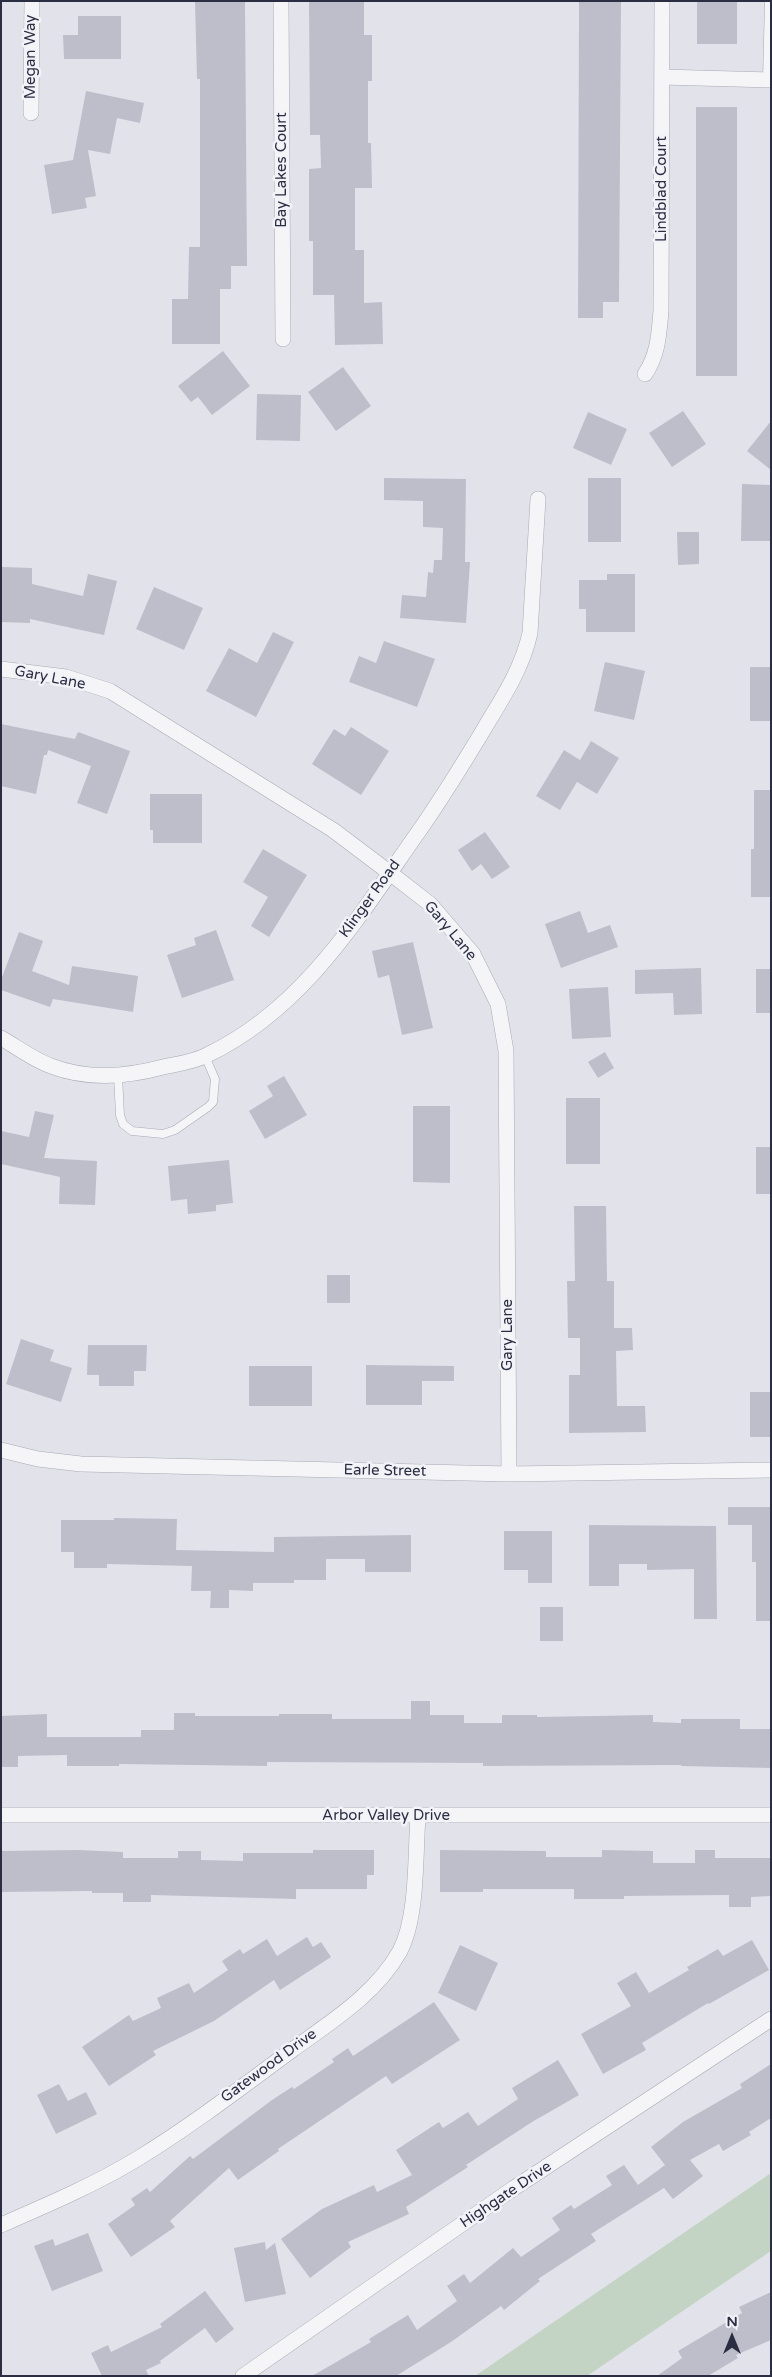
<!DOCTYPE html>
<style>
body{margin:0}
#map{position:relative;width:772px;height:2377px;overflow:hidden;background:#e2e3ea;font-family:"Varela Round",sans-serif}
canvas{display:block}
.frame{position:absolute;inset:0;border:2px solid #2b2d42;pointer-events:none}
.north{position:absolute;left:707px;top:2312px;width:50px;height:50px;-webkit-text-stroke:4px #f2f3f8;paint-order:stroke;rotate:0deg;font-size:14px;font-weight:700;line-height:20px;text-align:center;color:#2b2d42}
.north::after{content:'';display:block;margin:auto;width:18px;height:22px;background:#2b2d42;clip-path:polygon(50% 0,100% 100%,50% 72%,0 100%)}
</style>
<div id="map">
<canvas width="772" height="2377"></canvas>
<div class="frame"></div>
<div class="north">N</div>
</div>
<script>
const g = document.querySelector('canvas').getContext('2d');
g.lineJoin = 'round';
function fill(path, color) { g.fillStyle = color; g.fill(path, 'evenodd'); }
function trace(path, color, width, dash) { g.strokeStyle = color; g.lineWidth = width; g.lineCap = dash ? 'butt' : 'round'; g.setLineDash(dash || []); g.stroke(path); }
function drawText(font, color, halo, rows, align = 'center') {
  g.font = font + ' "Varela Round",sans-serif'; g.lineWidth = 5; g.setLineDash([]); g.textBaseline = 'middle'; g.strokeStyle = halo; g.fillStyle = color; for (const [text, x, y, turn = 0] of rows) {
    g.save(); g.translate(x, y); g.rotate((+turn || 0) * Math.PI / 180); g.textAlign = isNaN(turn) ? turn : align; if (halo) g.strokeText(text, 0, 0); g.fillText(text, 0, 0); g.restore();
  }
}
fill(new Path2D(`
 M 771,2173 L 771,2251 L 587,2376 L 475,2376 Z`), '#c4d4c4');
fill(new Path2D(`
 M 195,1 L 245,1 L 247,266 L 231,266 L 231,289 L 220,289 L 220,344 L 172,344 L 172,299 L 188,299 L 189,247 L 200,247 L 200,79 L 197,79 Z
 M 309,1 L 364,1 L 364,35 L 372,35 L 372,81 L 368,81 L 368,143 L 371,143 L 372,188 L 355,188 L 355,250 L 364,250 L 364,303 L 382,302 L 383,344 L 335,345 L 334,295 L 313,295 L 313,241 L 309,241 L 309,169 L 321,168 L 320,135 L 310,135 Z
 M 579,1 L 621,1 L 619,302 L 603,302 L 603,318 L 578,318 Z
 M 697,1 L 737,1 L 737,44 L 697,44 Z
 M 78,16 L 121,16 L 121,59 L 64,59 L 63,35 L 78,35 Z
 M 86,91 L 144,103 L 140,123 L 117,118 L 110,154 L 88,150 L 96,196 L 85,198 L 87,208 L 52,214 L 44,165 L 73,160 Z
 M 696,107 L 737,107 L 737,376 L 696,376 Z
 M 223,351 L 250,386 L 212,415 L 198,397 L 191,402 L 178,386 Z
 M 343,367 L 371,406 L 336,431 L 308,392 Z
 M 257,394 L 301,395 L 300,441 L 256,440 Z
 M 683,411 L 706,444 L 672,467 L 649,433 Z
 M 588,412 L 627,429 L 611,465 L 573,448 Z
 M 771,421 L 771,470 L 747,451 Z
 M 384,478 L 466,479 L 465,562 L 470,562 L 466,623 L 400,618 L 402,595 L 426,597 L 428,572 L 433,573 L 434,560 L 442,560 L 443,528 L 423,527 L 423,501 L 384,500 Z
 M 588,478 L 621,478 L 621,542 L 588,542 Z
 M 742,484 L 771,485 L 771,541 L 741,541 Z
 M 677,532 L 699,532 L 699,564 L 678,565 Z
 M 2,567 L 32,568 L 32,584 L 83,596 L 88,574 L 117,581 L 104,635 L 30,619 L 30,623 L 1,622 Z
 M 607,574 L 635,574 L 635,632 L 586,632 L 586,609 L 579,609 L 579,580 L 607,580 Z
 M 154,587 L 203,608 L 184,650 L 136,629 Z
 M 273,632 L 294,642 L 256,717 L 206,691 L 229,648 L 257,663 Z
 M 384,641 L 435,659 L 417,707 L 349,682 L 359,656 L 376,663 Z
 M 605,662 L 645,671 L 634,720 L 594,711 Z
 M 750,667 L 771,667 L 771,721 L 750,721 Z
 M 1,724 L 75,739 L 78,732 L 130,751 L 107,814 L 77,803 L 91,766 L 48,750 L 47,755 L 44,755 L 36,794 L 1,786 Z
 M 351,727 L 389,751 L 361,795 L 312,764 L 334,729 L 345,736 Z
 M 591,741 L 619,758 L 597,794 L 577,782 L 560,810 L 536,796 L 564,750 L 580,760 Z
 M 754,790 L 771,790 L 771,897 L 751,897 L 751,849 L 754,849 Z
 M 150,794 L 202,794 L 202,843 L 153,843 L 153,830 L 150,830 Z
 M 485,832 L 510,867 L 492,879 L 481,864 L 472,871 L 458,850 Z
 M 263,849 L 307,875 L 269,937 L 251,926 L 268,897 L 243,882 Z
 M 580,911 L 588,933 L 610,925 L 618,947 L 561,968 L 545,924 Z
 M 216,930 L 234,980 L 182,998 L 167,955 L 196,945 L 194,938 Z
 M 19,932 L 43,941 L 32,971 L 69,985 L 72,966 L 138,976 L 133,1012 L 53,999 L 50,1007 L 1,990 L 1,980 Z
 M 413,942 L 433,1028 L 402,1035 L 389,975 L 378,978 L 372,951 Z
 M 701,968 L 702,1014 L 674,1015 L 673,993 L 635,994 L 635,970 Z
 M 756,969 L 771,969 L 771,1013 L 756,1013 Z
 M 608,987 L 611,1037 L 572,1039 L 569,989 Z
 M 605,1052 L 614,1068 L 598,1078 L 588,1062 Z
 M 284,1076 L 307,1115 L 265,1139 L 249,1111 L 273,1096 L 267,1086 Z
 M 566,1098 L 600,1098 L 600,1164 L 566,1164 Z
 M 413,1106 L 450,1106 L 450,1183 L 413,1182 Z
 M 35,1111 L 54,1115 L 44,1158 L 97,1161 L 95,1205 L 59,1204 L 60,1177 L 1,1164 L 1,1131 L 29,1137 Z
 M 756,1147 L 771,1147 L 771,1194 L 756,1194 Z
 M 229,1160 L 233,1203 L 216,1205 L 216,1211 L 188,1214 L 187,1199 L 171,1201 L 168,1166 Z
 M 574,1206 L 606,1206 L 607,1281 L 614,1281 L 614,1328 L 632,1328 L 633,1350 L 616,1351 L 617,1406 L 645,1406 L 646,1432 L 569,1433 L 569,1375 L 580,1375 L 580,1338 L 568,1338 L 567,1281 L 575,1281 Z
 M 327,1275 L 350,1275 L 350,1303 L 327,1303 Z
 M 21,1339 L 54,1350 L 50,1361 L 72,1368 L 61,1402 L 6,1384 Z
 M 88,1345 L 147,1345 L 146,1371 L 134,1371 L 134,1386 L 99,1386 L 99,1375 L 87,1375 Z
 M 366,1365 L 454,1366 L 454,1381 L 422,1381 L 422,1405 L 366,1405 Z
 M 249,1366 L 312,1366 L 312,1406 L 249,1406 Z
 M 750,1392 L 771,1392 L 771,1437 L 750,1437 Z
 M 728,1507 L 771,1507 L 771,1621 L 756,1621 L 756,1562 L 752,1562 L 752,1525 L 728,1525 Z
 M 114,1518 L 177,1519 L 176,1550 L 274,1552 L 274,1537 L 411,1535 L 411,1572 L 365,1572 L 365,1559 L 326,1559 L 326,1580 L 294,1580 L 294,1583 L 253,1583 L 253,1591 L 229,1590 L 229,1608 L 210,1608 L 211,1591 L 191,1591 L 192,1566 L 107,1564 L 107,1568 L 74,1568 L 74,1552 L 61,1552 L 61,1520 L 114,1520 Z
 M 589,1525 L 716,1526 L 717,1619 L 694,1619 L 694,1569 L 647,1570 L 647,1564 L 619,1564 L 619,1586 L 589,1586 Z
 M 504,1531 L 552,1531 L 552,1583 L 528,1583 L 528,1570 L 504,1570 Z
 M 540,1607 L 563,1607 L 563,1641 L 540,1641 Z
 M 411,1701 L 430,1701 L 430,1715 L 464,1715 L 464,1723 L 502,1723 L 502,1715 L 537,1715 L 537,1717 L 653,1715 L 653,1722 L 681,1723 L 681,1719 L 740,1719 L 740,1729 L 771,1729 L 771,1768 L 681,1766 L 681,1765 L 483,1766 L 483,1763 L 267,1762 L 267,1766 L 119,1764 L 119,1766 L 67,1766 L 67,1755 L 18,1756 L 18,1767 L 1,1767 L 1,1716 L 47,1714 L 47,1737 L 141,1737 L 141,1730 L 174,1730 L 174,1713 L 195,1713 L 195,1716 L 279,1716 L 279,1714 L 332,1714 L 332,1719 L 411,1719 Z
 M 78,1850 L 123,1852 L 123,1858 L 178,1858 L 178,1851 L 201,1851 L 201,1860 L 243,1861 L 243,1853 L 313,1853 L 313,1850 L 374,1850 L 374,1875 L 367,1875 L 367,1889 L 296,1889 L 296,1899 L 151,1895 L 151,1902 L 123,1902 L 123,1893 L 92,1893 L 92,1891 L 1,1892 L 1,1851 Z
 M 440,1850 L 546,1851 L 546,1857 L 602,1857 L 602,1850 L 653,1851 L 653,1863 L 695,1863 L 695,1850 L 715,1850 L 715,1858 L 771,1858 L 771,1896 L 751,1897 L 751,1907 L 729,1907 L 729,1895 L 624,1896 L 624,1899 L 574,1899 L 574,1889 L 483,1889 L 483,1892 L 440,1892 Z
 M 307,1937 L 313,1947 L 321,1942 L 331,1957 L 280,1990 L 274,1980 L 214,2021 L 153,2051 L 156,2055 L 109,2086 L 82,2047 L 129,2015 L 133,2021 L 161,2008 L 157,1998 L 189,1983 L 194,1993 L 228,1970 L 222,1961 L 240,1949 L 243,1954 L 267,1939 L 277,1956 Z
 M 752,1940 L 769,1970 L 709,2004 L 708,2003 L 642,2043 L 646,2050 L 603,2074 L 581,2034 L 631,2006 L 617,1983 L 636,1972 L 649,1993 L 689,1970 L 687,1967 L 718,1949 L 723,1956 Z
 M 460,1945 L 498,1963 L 476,2011 L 438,1993 Z
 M 434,2002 L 460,2040 L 392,2084 L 386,2076 L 278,2149 L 279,2151 L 238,2180 L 229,2168 L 170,2221 L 175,2227 L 131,2257 L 108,2224 L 135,2205 L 131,2199 L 147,2188 L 150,2192 L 190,2156 L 193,2159 L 272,2100 L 292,2087 L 294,2089 L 334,2062 L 332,2059 L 348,2048 L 353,2056 Z
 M 558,2060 L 579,2095 L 532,2122 L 466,2165 L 468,2167 L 406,2207 L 409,2214 L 348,2242 L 351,2247 L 310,2278 L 281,2239 L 322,2209 L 374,2185 L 377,2192 L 412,2175 L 396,2150 L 439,2122 L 443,2128 L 468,2112 L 478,2126 L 518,2099 L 512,2088 Z
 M 771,2064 L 771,2118 L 749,2132 L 751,2135 L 723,2151 L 719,2144 L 690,2160 L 703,2176 L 673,2199 L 664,2188 L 591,2234 L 596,2241 L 538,2279 L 540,2281 L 504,2310 L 501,2306 L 451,2342 L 396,2376 L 312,2376 L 371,2342 L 369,2339 L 408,2315 L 417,2330 L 457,2301 L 447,2286 L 464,2274 L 470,2283 L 513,2248 L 521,2257 L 560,2230 L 552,2218 L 571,2205 L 574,2209 L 612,2185 L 606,2176 L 624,2165 L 638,2185 L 665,2165 L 651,2147 L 683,2122 L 742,2088 L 740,2084 Z
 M 59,2084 L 68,2101 L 86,2092 L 97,2114 L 56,2134 L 37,2095 Z
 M 88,2233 L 103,2271 L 52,2291 L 34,2246 L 53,2239 L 55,2246 Z
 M 265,2242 L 266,2250 L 275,2243 L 286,2294 L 245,2302 L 234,2248 Z
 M 205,2291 L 234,2329 L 216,2343 L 205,2328 L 160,2361 L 161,2363 L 146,2370 L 149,2376 L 102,2376 L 91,2353 L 108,2345 L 111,2352 L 162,2327 L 160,2324 Z
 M 771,2292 L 771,2340 L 736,2355 L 738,2358 L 708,2376 L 657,2376 L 682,2358 L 678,2351 L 742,2313 L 739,2307 Z`), '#bdbeca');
const lane = new Path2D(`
 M 767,80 L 769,1
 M 118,1076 L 120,1115 L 123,1124 L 132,1131 L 163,1134 L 175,1130 L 208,1107 L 213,1102 L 215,1079 L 205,1056`);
const street = new Path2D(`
 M 281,1 L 283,339
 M 662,77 L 771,80
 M 31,113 L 32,1
 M 645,374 C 658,355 659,334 661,311 L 662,1
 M 1,669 L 66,677 L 110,691 L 333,830 L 390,873 L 430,904 L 473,954 L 498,1004 L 506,1051 L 509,1474
 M 1,1038 C 17,1047 34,1060 51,1066 C 87,1080 126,1077 163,1067 C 177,1064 194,1062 207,1055 C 304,1009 359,916 419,831 C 442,798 463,764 484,729 C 503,697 522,669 530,633 L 538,499
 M 1,1450 L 38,1459 L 81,1464 L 509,1474 L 771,1470
 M 1,1815 L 771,1815
 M 1,2225 C 47,2205 94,2185 137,2159 C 191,2126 242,2087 292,2050 C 331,2022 376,1994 400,1951 C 418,1916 415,1856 418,1817
 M 243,2376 L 514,2188 L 771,2019`);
trace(lane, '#a7a9b4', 9);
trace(street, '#a7a9b4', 16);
trace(lane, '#f5f5f8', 8);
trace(street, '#f5f5f8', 15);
drawText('15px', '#2b2d42', '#f2f3f8', [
 ["Megan Way",31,57,-90],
 ["Bay Lakes Court",282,170,-90],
 ["Lindblad Court",662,189,-90],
 ["Gary Lane",50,678,11],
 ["Klinger Road",370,899,-54],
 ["Gary Lane",450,931,50],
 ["Gary Lane",508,1335,-90],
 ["Earle Street",385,1471,1],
 ["Arbor Valley Drive",386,1816],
 ["Gatewood Drive",269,2066,-36],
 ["Highgate Drive",506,2195,-34]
]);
</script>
